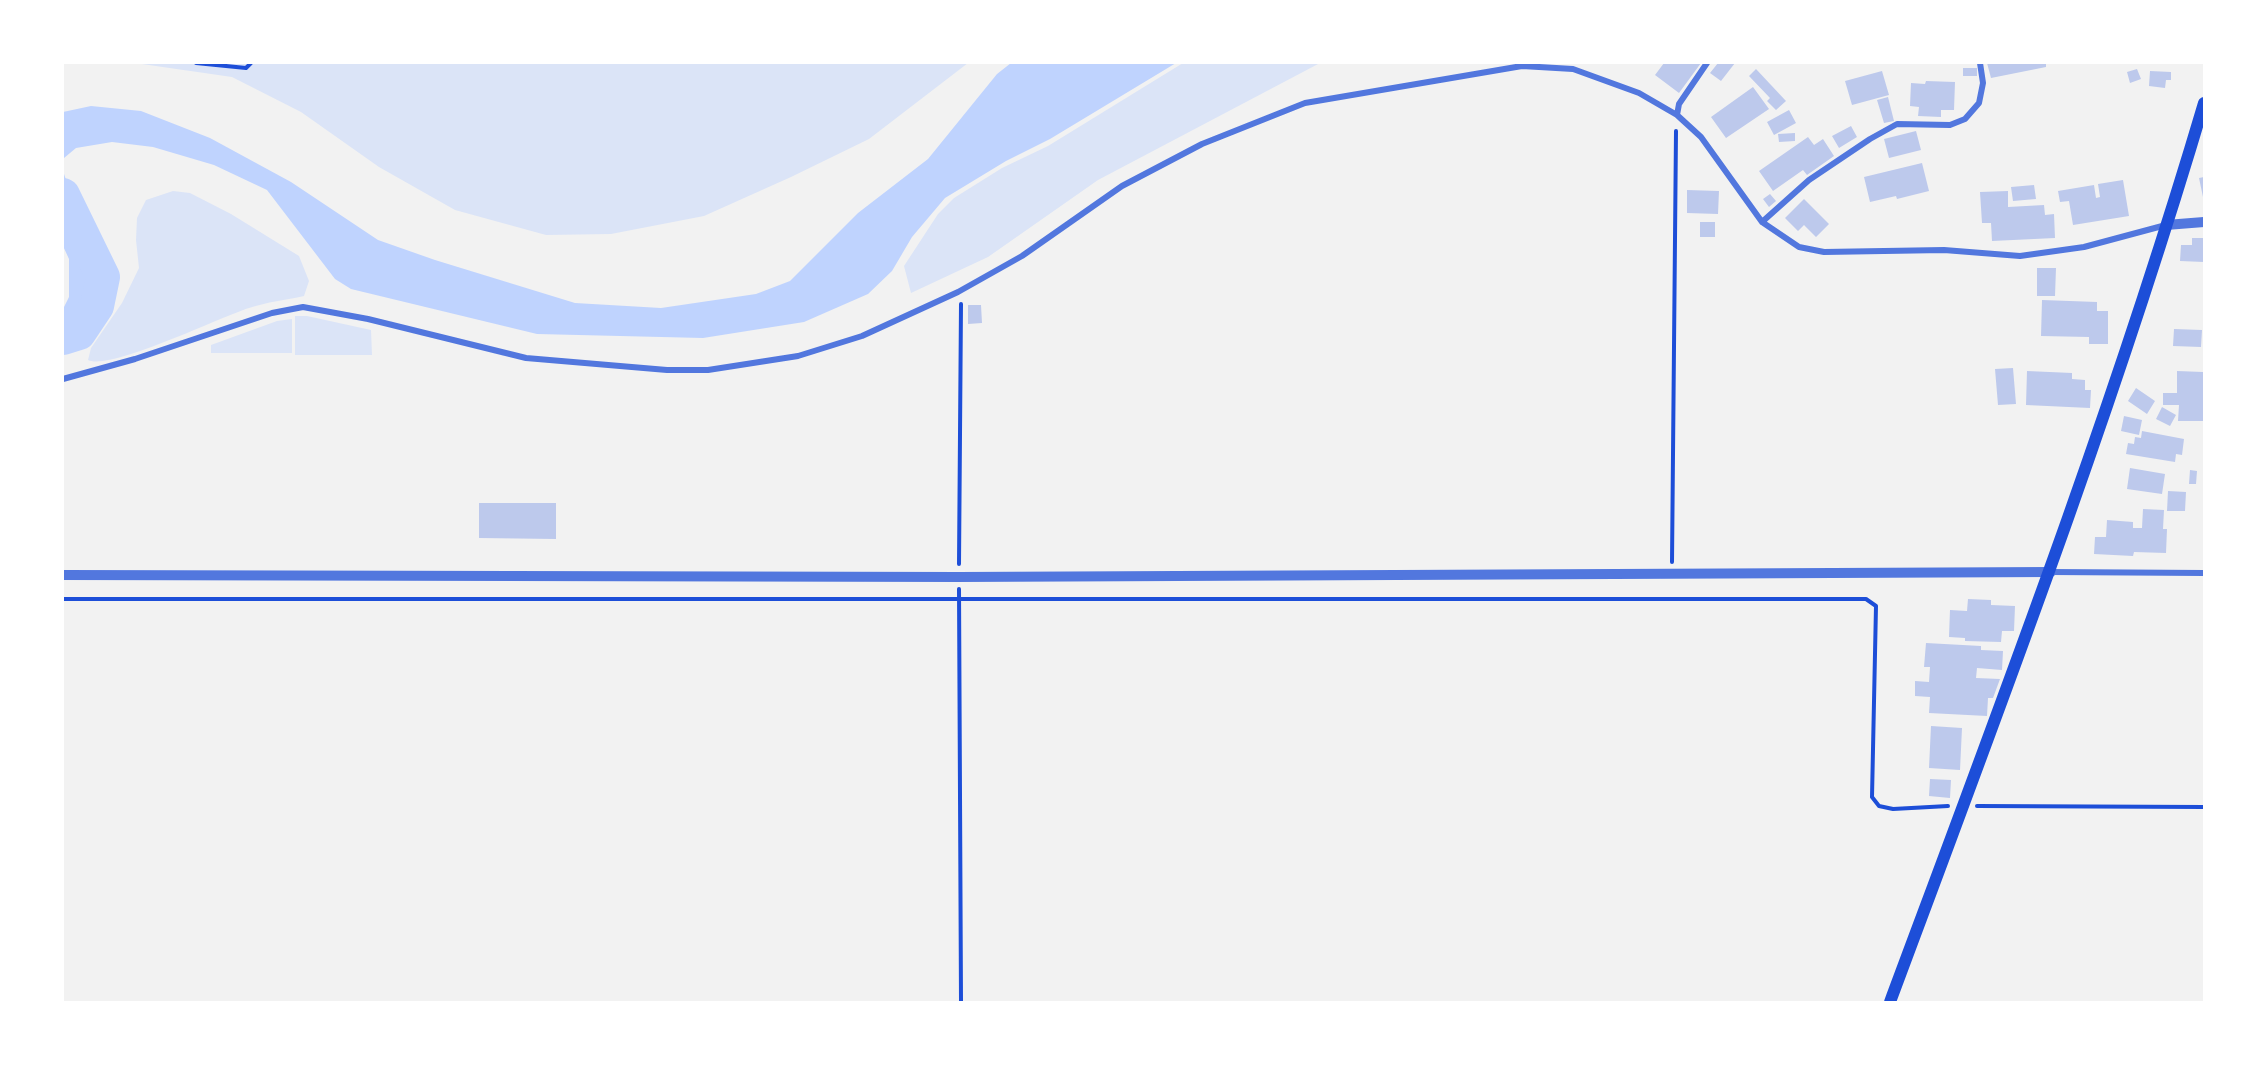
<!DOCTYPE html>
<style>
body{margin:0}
#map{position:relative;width:2267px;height:1065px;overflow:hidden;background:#f2f2f2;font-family:"PT Sans",sans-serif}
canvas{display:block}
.frame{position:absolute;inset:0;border:64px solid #fff;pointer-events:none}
</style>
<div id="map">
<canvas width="2267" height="1065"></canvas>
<div class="frame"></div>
</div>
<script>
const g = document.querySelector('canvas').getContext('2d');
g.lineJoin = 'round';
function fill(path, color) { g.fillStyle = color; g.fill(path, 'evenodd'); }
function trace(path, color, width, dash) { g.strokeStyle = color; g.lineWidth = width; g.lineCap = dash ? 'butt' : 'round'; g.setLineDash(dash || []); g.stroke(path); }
fill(new Path2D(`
 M 135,63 L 968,63 L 869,139 L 791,177 L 704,216 L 611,234 L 546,235 L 455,210 L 379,167 L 301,112 L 232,77 Z
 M 1183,63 L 1320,63 L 1098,180 L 988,257 L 911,293 L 904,266 L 938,214 L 954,198 L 1002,168 L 1048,146 Z
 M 173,191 L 190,193 L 231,214 L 299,256 L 309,281 L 304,296 C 286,300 267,302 249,308 C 220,317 110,371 88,360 L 91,348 L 122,303 L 139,268 L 136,240 L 137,218 L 146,200 Z
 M 295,316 L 307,316 L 371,330 L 372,355 L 295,355 Z
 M 292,319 L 292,353 L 211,353 L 211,345 L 277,321 Z`), '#dbe4f7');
fill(new Path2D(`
 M 1011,63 L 1176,63 L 1050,139 L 1006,161 L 945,198 L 912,237 L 892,271 L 868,294 L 804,322 L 703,338 L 537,334 L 351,289 L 335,279 L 267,190 L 214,165 L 153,147 L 112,142 L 76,148 L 64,158 L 63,171 L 98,274 L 98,311 L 76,338 L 63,342 L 63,309 L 69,297 L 69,259 L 63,246 L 63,112 L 91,106 L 141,111 L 210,138 L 291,182 L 378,240 L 435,260 L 575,303 L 661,308 L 756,294 L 790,281 L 858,213 L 928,159 L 997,74 Z`), '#bfd3fe');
trace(new Path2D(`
 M 63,195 L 103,277 L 97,306 L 79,333 L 63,338`), '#bfd3fe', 34);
fill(new Path2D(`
 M 1664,63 L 1701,63 L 1679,93 L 1655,75 Z
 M 1718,63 L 1735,63 L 1721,81 L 1710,73 Z
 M 1987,63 L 2046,63 L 2046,67 L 1991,78 Z
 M 1963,68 L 1977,68 L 1977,76 L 1963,76 Z
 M 1756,69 L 1786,101 L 1776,110 L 1767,101 L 1770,98 L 1749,76 Z
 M 2137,69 L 2141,79 L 2130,83 L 2127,72 Z
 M 1882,71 L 1889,95 L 1852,105 L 1845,81 Z
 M 2150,71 L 2171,72 L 2171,80 L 2166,80 L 2165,88 L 2149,86 Z
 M 1926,81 L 1955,82 L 1954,110 L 1941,110 L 1941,117 L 1918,116 L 1919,107 L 1910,106 L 1911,83 L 1925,84 Z
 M 1753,87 L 1769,109 L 1726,138 L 1711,117 Z
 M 1888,97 L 1894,121 L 1884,123 L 1877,100 Z
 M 1789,110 L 1796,123 L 1774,135 L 1767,122 Z
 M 1851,126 L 1857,137 L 1839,148 L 1832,136 Z
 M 1916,131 L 1921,150 L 1889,158 L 1884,139 Z
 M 1795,133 L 1795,141 L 1779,142 L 1778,134 Z
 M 1808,137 L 1814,145 L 1823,139 L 1834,156 L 1807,175 L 1803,170 L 1773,191 L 1759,171 Z
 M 1922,163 L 1929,191 L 1897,199 L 1896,196 L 1870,202 L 1864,177 Z
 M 2204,177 L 2204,197 L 2203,197 L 2199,178 Z
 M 2123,180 L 2129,216 L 2073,225 L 2069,201 L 2060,202 L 2058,191 L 2094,185 L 2096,198 L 2100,197 L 2098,184 Z
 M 2034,185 L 2036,199 L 2013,201 L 2011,187 Z
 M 1687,190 L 1719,191 L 1718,214 L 1687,213 Z
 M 2008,191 L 2008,207 L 2044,205 L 2045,215 L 2054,214 L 2055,238 L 1992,241 L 1991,223 L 1982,223 L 1980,192 Z
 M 1770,194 L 1776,201 L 1769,207 L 1763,199 Z
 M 1804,199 L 1829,224 L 1816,237 L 1804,225 L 1798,231 L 1785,218 Z
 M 1700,222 L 1715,222 L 1715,237 L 1700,237 Z
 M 2192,238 L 2204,238 L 2204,262 L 2180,261 L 2181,245 L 2192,245 Z
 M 2037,268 L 2056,268 L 2055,296 L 2037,296 Z
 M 2042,300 L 2097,302 L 2097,311 L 2108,311 L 2108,344 L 2089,344 L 2089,337 L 2041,336 Z
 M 968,305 L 981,305 L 982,323 L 968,324 Z
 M 2174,329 L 2202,330 L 2201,347 L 2173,346 Z
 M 2013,368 L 2016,404 L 1998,405 L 1995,369 Z
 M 2027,371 L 2072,373 L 2072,379 L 2085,380 L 2085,390 L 2091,390 L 2090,408 L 2026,405 Z
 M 2177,371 L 2203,372 L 2204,421 L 2178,421 L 2179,405 L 2163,405 L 2163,393 L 2177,393 Z
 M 2136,388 L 2155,401 L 2147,414 L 2128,401 Z
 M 2162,407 L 2176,415 L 2170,426 L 2156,419 Z
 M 2124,416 L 2142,420 L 2139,435 L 2121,431 Z
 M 2142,431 L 2184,439 L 2182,455 L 2176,454 L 2175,462 L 2126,454 L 2128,443 L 2134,444 L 2135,437 L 2141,438 Z
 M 2130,468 L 2165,474 L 2162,494 L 2127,489 Z
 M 2190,470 L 2197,471 L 2196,484 L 2189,484 Z
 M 2168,491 L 2186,492 L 2185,511 L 2167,511 Z
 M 479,503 L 556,503 L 556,539 L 479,538 Z
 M 2143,509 L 2164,510 L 2163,529 L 2167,529 L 2166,553 L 2134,552 L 2133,556 L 2094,554 L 2095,537 L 2106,537 L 2107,520 L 2133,522 L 2133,528 L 2142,528 Z
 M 1968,599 L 1991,600 L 1991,605 L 2015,606 L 2014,631 L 2002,631 L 2001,642 L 1965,641 L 1965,638 L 1949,637 L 1950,610 L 1967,611 Z
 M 1926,643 L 1981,646 L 1981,650 L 2003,651 L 2002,670 L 1977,668 L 1976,678 L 2000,679 L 1993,698 L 1988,698 L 1987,716 L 1929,713 L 1930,697 L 1915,696 L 1915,681 L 1929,682 L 1930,667 L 1924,667 Z
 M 1931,726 L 1962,728 L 1960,770 L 1929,768 Z
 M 1930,779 L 1951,780 L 1950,798 L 1929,796 Z`), '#bdc9ec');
trace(new Path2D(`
 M 196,63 L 246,68 L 251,63
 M 1672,562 L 1676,131
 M 959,564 L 961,304
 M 959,589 L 961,1002
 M 63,599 L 1866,599 L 1876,606 L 1872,797 L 1879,806 L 1893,809 L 1948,806
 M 1977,806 L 2204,807`), '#1d4ed8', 4);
trace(new Path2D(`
 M 1677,115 L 1679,104 L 1707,63
 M 1762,222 L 1809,180 L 1870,139 L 1897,124 L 1950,125 L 1965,119 L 1979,103 L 1983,83 L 1980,63
 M 63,379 L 135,359 L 272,313 L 303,307 L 368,319 L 526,358 L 667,370 L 708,370 L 798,356 L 862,336 L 958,292 L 1022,256 L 1122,186 L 1202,144 L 1305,103 L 1522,66 L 1573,69 L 1639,93 L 1677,115 L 1701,137 L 1762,222 L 1799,247 L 1824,252 L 1944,250 L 2020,256 L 2084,247 L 2166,225
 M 2051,572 L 2204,573`), '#5277de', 6);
trace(new Path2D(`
 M 2166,225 L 2204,222
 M 63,575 L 959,577 L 2051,572`), '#5277de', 10);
trace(new Path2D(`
 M 1890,1002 C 2001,704 2114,407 2204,103`), '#1d4ed8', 12);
</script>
